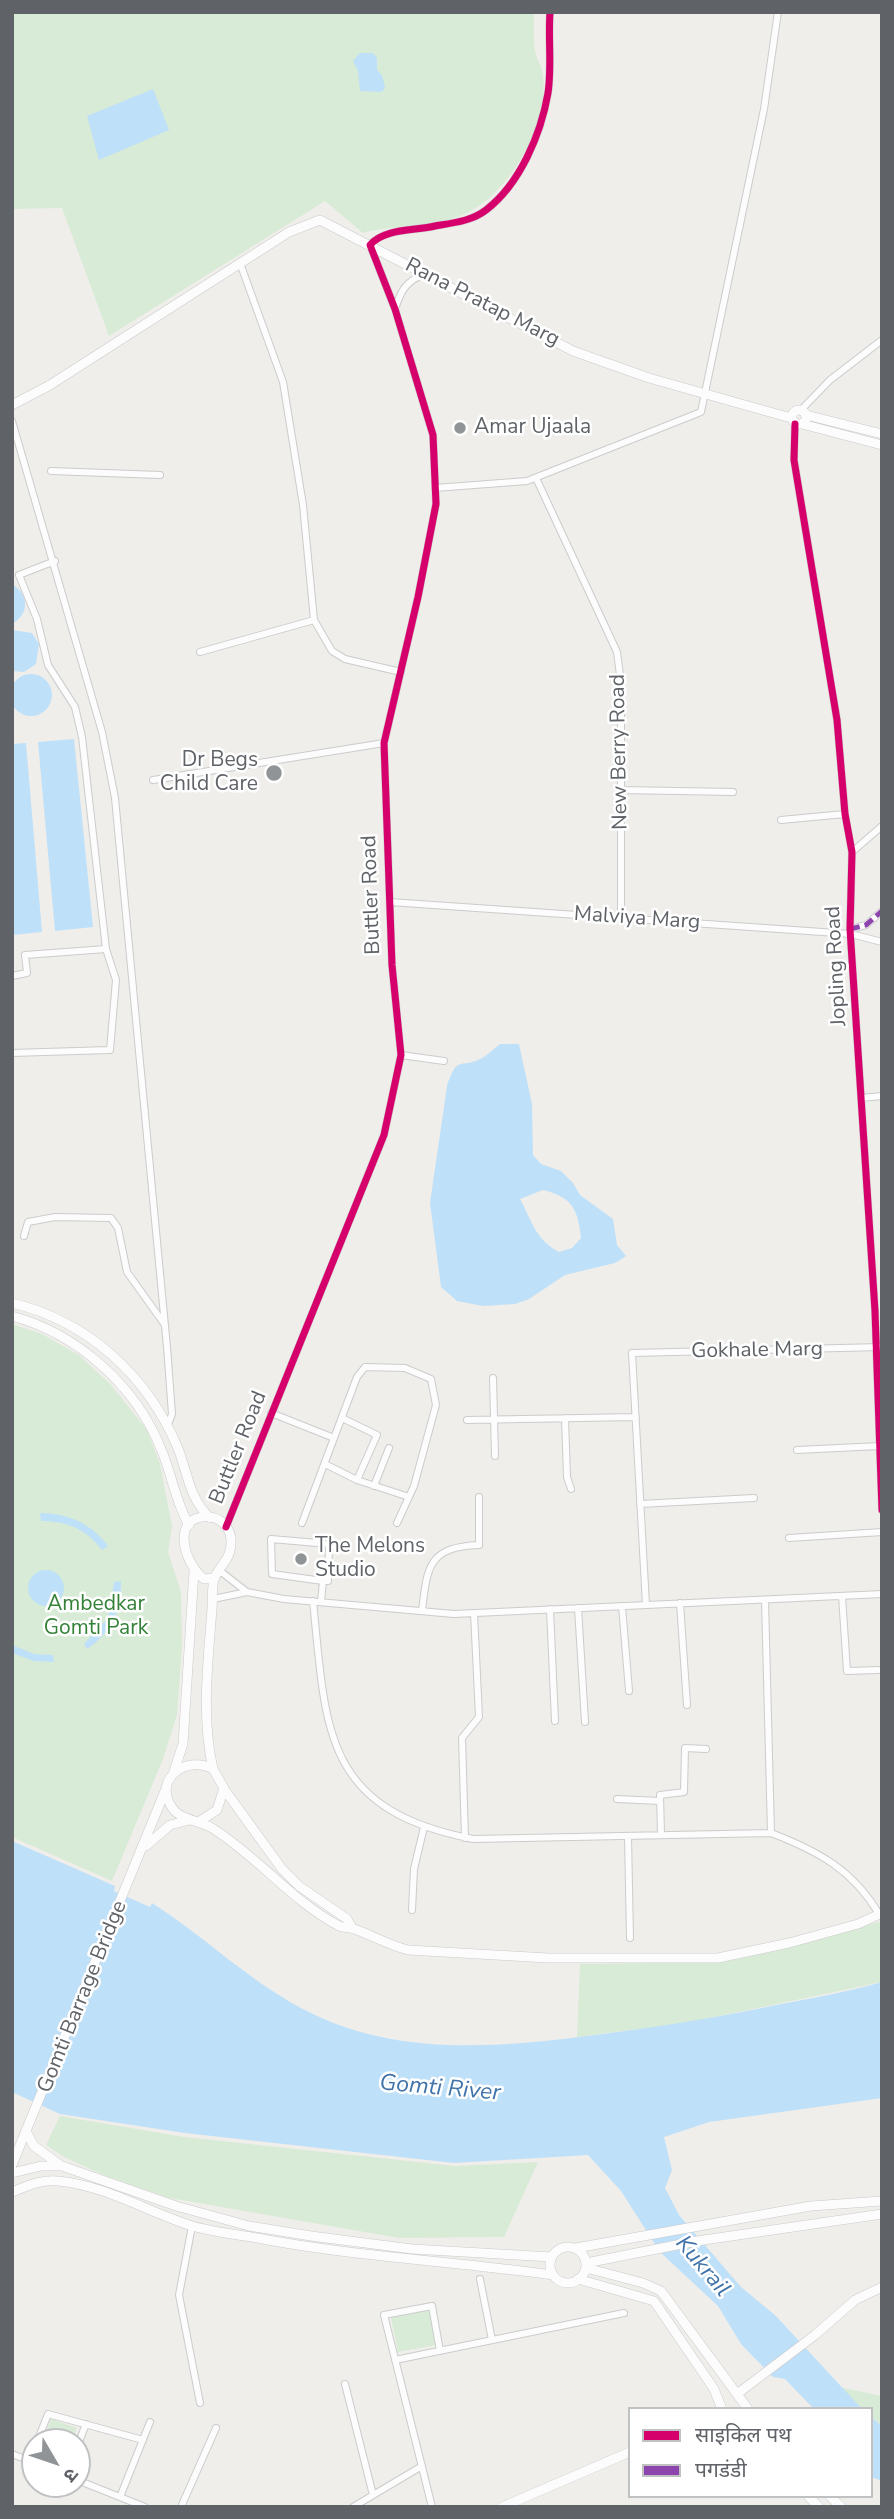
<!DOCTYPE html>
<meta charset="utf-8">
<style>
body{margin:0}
#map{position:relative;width:894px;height:2519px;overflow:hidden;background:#efeeea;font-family:"Nunito Sans","Noto Sans Devanagari",sans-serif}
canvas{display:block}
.frame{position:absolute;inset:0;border:14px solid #5f6368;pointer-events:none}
.legend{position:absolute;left:628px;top:2407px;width:245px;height:91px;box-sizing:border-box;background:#fff;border:2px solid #bfc1c3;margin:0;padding:9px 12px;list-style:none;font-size:21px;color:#5f6368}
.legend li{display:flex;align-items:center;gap:14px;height:35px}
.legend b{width:35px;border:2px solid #bfc1c3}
.north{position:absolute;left:21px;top:2428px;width:70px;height:70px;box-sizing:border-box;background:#fff;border:2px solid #bfc1c3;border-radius:50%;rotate:129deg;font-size:19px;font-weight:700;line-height:28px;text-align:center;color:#5f6368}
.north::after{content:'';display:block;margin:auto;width:24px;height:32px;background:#919496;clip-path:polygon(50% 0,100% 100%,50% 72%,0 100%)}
</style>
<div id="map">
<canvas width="894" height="2519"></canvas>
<div class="frame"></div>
<ul class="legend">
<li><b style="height:9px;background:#d6006c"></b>साइकिल पथ</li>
<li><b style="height:9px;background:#8e44ad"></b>पगडंडी</li>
</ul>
<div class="north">उ</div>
</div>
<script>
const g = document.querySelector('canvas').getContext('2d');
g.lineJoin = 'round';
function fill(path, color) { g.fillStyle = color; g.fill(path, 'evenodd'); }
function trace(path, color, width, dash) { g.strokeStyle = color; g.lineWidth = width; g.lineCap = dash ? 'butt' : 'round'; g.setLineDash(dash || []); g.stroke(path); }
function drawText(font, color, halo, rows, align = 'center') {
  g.font = font + ' "Nunito Sans",sans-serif'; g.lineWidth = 5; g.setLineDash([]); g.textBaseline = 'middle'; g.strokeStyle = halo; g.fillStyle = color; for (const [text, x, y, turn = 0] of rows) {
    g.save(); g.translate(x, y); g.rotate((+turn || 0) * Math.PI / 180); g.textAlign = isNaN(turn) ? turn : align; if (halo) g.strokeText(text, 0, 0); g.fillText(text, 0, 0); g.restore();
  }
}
fill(new Path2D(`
 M 12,12 L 534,12 C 534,25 533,37 535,50 C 536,58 542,66 543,75 C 550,126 506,201 457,217 C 428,227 393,225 363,233 L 325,201 L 109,336 L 62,208 L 12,209 Z
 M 12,1324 L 42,1334 L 79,1355 L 111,1385 L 147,1430 L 160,1464 L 172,1526 L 168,1552 L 181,1592 L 182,1647 L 177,1715 L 163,1759 L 112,1881 L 12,1837 Z
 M 882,1921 L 882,1982 L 686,2023 L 577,2037 L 580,1964 L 723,1962 L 789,1948 Z
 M 60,2116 L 184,2137 L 455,2166 L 538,2162 L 504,2237 L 399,2238 L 170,2198 L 106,2176 L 66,2158 L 46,2145 Z
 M 429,2310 L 436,2345 L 398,2352 L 391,2318 Z
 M 839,2387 L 882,2396 L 882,2426 L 871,2417 L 871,2409 L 862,2409 Z
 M 51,2419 L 77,2428 L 72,2442 L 42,2442 Z`), '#d8ebd6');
fill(new Path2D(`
 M 360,53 L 373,53 L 377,58 L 377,70 L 382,75 L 385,87 L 382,92 L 360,91 L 358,71 L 353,61 Z
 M 153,89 L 169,130 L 99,160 L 87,116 Z
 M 12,584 C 29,594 30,614 12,624 Z
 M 12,630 L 32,633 L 39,644 L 36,664 L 24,672 L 12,671 Z
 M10 695a21 21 0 1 1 42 0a21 21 0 1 1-42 0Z
 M 74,739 L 93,927 L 55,931 L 38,742 Z
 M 26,743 L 42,932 L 12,935 L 12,744 Z
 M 500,1044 L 519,1044 L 532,1104 L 533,1155 L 541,1164 L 561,1171 L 573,1183 L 580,1195 L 613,1219 L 617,1245 L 626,1256 L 615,1263 L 565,1275 L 529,1299 L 515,1304 L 483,1306 L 457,1301 L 441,1287 L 430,1203 L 447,1086 C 458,1053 460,1070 482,1058 C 488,1055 494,1048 500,1044 ZM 543,1190 C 572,1197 578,1209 581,1238 L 572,1248 L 559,1252 C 535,1239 532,1221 520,1199 Z
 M 40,1513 C 68,1513 92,1524 108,1546 L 102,1550 C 86,1529 67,1521 41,1521 Z
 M28 1588a18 18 0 1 1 36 0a18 18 0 1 1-36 0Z
 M 121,1581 C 122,1610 111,1633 87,1649 L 84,1644 L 108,1618 L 114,1582 Z
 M 12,1645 L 34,1654 L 53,1655 L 54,1662 L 34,1661 L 12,1653 Z
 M 12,1841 L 115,1886 L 114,1891 L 150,1907 L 152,1903 C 207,1938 254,1986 313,2014 C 402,2057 500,2047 595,2035 C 649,2028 703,2020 757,2009 C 798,2000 841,1994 882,1982 L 882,2098 L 709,2122 L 664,2137 L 672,2170 L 665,2188 L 679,2215 L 741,2287 L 776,2316 L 862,2409 L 814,2409 L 785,2379 L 773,2377 L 741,2344 L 718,2306 L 660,2252 L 621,2191 L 588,2155 L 454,2163 L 185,2133 L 60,2114 L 12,2092 Z
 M 871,2417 L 882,2426 L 882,2481 L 871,2477 Z`), '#bfe0f9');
const street = new Path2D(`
 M 240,263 L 283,382 L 303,505 L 314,620 L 332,651 L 345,659 L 401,672
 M 395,309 C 401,291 405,282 424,274
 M 801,410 L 830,380 L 882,340
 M 12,421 L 102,732 L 115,798 L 167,1347 L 172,1414 L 167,1427
 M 795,424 L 794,460 L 837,720 L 845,814 L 852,852 L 850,929 L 875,1311 L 882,1510
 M 51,471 L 160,475
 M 536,478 L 617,652 L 621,683 L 621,918
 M 435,488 L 527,481 L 701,412 L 764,109 L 778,12
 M 200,652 L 314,620
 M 153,780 L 384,743
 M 621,790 L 733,792
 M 781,820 L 845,814
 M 852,852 L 882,826
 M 390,902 L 851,934 L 882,942
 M 850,929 L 866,925 L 882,911
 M 12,976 L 27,973 L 25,955 L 106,949
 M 12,1053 L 110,1050 L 116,980 L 106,949 L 82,737 L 75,707 L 48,665 L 37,619 L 19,575 L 55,561
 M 401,1055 L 444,1061
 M 861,1098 L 882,1096
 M 24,1236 L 28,1222 L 55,1217 L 111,1218 L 118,1228 L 127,1272 L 165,1325
 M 493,1378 L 495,1456
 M 271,1413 L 334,1438
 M 342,1418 L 377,1435 L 357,1480
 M 565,1418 L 567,1477 L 571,1489
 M 467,1420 L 636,1417
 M 797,1450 L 880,1446
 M 325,1464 L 357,1480 L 409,1497
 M 374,1486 L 389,1448
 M 640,1504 L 754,1498
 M 302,1523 L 357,1377 L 365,1367 L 405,1368 L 431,1379 L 436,1405 L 414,1486 L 397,1523
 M 226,1527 L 384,1135 L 401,1055 L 392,965 L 384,743 L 418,597 L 436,504 L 433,435 L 395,309 L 370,245 C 384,228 415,231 435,226 C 453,223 472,221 486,210 C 520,184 541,134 548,93 C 552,67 548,39 550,12
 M 789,1538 L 882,1532
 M 220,1571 L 247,1592
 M 842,1596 L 847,1671 L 878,1670
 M 213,1599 L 247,1592 L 284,1599 L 454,1614 L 882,1594
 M 765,1600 L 771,1833
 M 313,1601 C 326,1730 323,1810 473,1839 L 771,1833 C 818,1851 853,1870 879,1914
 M 321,1602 L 323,1581 L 328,1581 L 329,1544 L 271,1539 L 272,1574 L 323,1581
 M 680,1603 L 687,1705
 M 646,1605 L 632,1353 L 882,1347
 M 622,1606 L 629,1691
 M 578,1608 L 585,1722
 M 550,1609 L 555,1721
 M 422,1611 C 427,1566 429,1547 479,1545 L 479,1497
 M 617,1799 L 660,1801
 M 661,1835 L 660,1795 L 684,1792 L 685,1748 L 706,1749
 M 628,1836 L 630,1938
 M 465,1838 L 462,1738 L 479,1717 L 474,1613
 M 412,1910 L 414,1869 L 424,1827
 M 192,2226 L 179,2295 L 200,2403
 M 480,2279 L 492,2340
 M 395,2360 L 624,2313
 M 345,2384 L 373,2495
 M 37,2442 L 48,2414 L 143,2440
 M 77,2447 L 86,2424
 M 12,2454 L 35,2463
 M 29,2461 L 35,2446
 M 77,2480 L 145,2507
 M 120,2497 L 150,2422
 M 181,2507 L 216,2428
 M 353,2507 L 422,2466
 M 432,2507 L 384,2315 L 432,2306 L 440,2351`);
const secondary = new Path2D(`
 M 12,405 L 50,385 L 289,232 L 320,220 L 573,351 L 649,378 L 791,418
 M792 417a7 7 0 1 1 14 0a7 7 0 1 1-14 0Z
 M 806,415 L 882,434
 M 802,424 L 882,445
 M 12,1303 C 87,1321 146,1374 177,1446 C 188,1472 188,1497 210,1518
 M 12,1316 C 78,1334 136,1386 161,1449 C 172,1474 175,1501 189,1525
 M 213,1769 C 201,1716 208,1662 212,1609 C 213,1600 211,1585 215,1577 C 221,1564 232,1559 231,1539 C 230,1528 221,1518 210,1517 C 170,1514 183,1563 204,1579 L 214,1578
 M 174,1771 L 183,1744 L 194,1571
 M 224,1789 L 282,1869 L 299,1886 L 347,1919 L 352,1928
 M 200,1821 L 217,1810 L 224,1788 L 213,1769 C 189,1755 153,1777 171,1806 C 180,1821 199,1820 212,1828 C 257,1856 292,1901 339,1926 C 343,1928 349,1927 354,1929 C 372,1935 388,1945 408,1950 L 548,1958 L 718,1958 L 789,1943 L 858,1924 L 882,1913
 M 146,1846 L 170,1825 L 190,1820
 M 27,2133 L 34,2146 L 60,2165
 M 12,2165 L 165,1791
 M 12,2173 L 41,2166 L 62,2166 L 176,2206 L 249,2226 L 311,2236 L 412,2249 L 552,2257
 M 12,2192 C 27,2186 42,2179 58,2181 C 103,2185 147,2211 189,2225 C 211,2232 235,2234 257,2238 C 356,2257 454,2261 553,2275
 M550 2265a18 18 0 1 1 36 0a18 18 0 1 1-36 0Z
 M 576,2248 L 811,2206 L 882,2201
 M 586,2263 L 697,2241 L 882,2214
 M 586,2268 L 643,2283 L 661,2291 L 748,2409
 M 578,2279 L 654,2301 L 714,2389 L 722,2409
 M 737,2394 L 815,2335 L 855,2300 L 882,2287
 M 808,2496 L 819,2507
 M 830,2496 L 841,2507
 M 502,2507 L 630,2452`);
trace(street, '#cbcccc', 8);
trace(secondary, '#cacacb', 10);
trace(street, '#fdfcfc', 6);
trace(secondary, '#fdfcfc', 9);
trace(new Path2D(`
 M 850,929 L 866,925 L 882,911`), '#8e44ad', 5, [10, 5]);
trace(new Path2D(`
 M 795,424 L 794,460 L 837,720 L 845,814 L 852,852 L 850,929 L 875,1311 L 882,1510
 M 226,1527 L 384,1135 L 401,1055 L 392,965 L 384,743 L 418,597 L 436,504 L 433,435 L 395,309 L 370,245 C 384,228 415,231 435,226 C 453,223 472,221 486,210 C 520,184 541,134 548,93 C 552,67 548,39 550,12`), '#d6006c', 7);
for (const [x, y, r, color] of [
 [460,428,7,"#919496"],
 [274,773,9,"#919496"],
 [301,1559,7,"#919496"]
]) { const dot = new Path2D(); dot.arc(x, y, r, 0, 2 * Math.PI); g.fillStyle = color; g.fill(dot); trace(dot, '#fff', 2.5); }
drawText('21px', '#5f6368', '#fff', [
 ["Rana Pratap Marg",482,303,27],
 ["New Berry Road",620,752,-91],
 ["Buttler Road",372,895,-92],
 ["Malviya Marg",637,919,4],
 ["Jopling Road",837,966,-93],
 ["Gokhale Marg",757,1351,-1],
 ["Buttler Road",239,1448,-68],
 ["Gomti Barrage Bridge",83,1997,-68]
]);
drawText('21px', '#5f6368', '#fff', [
 ["Amar Ujaala",474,428],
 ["Dr Begs",258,761,"right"],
 ["Child Care",258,785,"right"],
 ["The Melons",315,1547],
 ["Studio",315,1571]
], 'left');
drawText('21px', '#348238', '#fff', [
 ["Ambedkar",96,1605],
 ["Gomti Park",96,1629]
]);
drawText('italic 23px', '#4174aa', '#fff', [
 ["Gomti River",440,2089,5],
 ["Kukrail",702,2267,50]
]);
</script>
